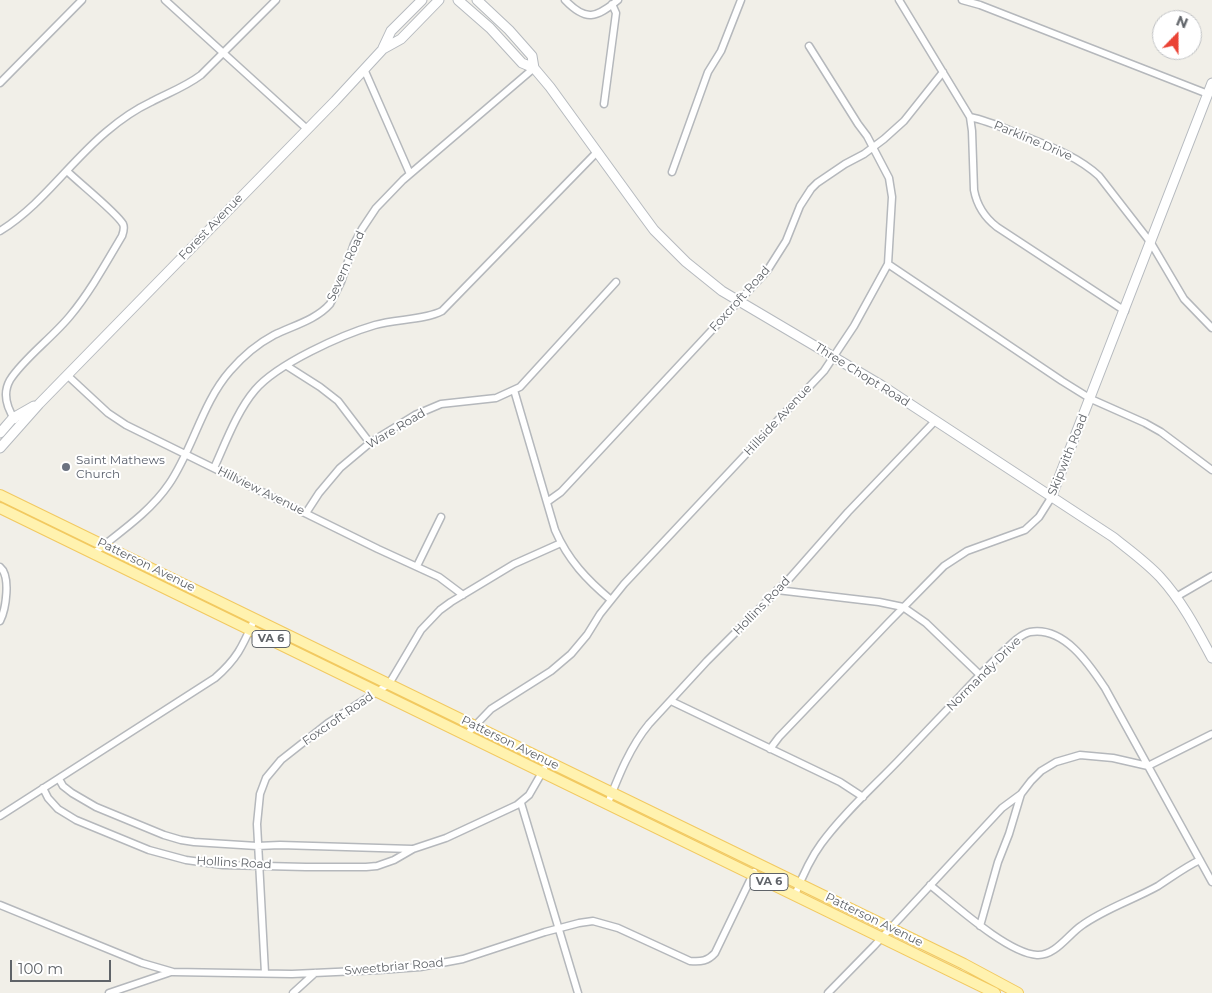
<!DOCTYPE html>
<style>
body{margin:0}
#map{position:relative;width:1212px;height:993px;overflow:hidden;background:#f1efe8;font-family:Montserrat,sans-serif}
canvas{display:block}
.north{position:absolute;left:1152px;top:10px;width:50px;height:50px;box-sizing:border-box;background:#fff;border:1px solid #bfc1c3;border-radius:50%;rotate:22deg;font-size:14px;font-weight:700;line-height:20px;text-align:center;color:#5f6368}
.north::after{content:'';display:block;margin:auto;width:18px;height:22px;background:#ea4335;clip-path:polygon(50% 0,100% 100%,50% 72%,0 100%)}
.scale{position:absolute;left:10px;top:960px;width:101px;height:22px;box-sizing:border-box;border:2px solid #5f6368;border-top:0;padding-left:6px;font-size:15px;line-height:18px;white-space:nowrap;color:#5f6368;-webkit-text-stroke:4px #fff;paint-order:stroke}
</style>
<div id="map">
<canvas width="1212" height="993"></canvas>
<div class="north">N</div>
<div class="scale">100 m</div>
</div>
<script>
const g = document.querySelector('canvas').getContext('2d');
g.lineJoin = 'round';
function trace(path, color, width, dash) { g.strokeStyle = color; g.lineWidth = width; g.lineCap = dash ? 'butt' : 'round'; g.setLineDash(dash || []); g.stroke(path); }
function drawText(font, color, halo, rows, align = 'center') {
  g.font = font + ' Montserrat,sans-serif'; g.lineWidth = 4; g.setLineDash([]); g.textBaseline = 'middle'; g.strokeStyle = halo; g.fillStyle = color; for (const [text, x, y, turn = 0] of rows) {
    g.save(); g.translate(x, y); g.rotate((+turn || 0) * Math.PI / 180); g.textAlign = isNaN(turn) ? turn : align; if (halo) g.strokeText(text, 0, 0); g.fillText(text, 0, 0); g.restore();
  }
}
const minor = new Path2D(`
 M 165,0 L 307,129
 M 565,0 C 586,22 596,18 618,0
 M 899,0 L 970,117 C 989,121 1006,129 1024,136 C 1051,147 1077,156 1099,176 L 1151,243 L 1184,299 L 1212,328
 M 962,0 L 980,5 L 1208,94
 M 364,69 L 410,174
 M 0,83 L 82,0
 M 604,104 L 616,13 L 612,4
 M 970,117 L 972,131 L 974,190 C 977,206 984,217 997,227 L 1125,311
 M 672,172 L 708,72 L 721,51 L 741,0
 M 0,231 C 42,205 69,163 106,132 C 120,120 134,110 151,102 C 168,93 185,87 201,75 L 276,0
 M 888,264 L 1062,381 L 1091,399 L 1145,423 L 1161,432 L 1212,470
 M 287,366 L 320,387 L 338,401 L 370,443
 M 67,375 L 108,413 L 126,425 L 378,549 L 439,577 L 463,595
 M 514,390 L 555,530 C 568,560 587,580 611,600
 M 15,420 C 7,408 2,394 10,380 C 23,359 53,337 70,316 C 90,292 106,263 122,236 C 123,233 125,228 123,224 C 117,213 78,182 67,171
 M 214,468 C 225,444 237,411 255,390 C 277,364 341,335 375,325 C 395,319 425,320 442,311 L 597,152
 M 547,502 L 561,492 L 767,271 L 786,241 L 800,206 L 811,189 L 817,183 L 845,164 L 864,154 L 884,139 L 904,121 L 943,72
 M 306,513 L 319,493 L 340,468 L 371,442 L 415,415 L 441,404 L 496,398 L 520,387 L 616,282
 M 94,553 C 120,532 150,512 169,484 C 193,449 202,403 230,371 C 243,356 257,344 274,335 C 292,326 316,320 330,304 L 341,282 L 354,244 L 362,229 L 376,208 L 403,180 L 534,68
 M 417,566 L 441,517
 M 0,567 C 11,576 6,609 0,621
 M 777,590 L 879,602 L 903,607 L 926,623 L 980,675
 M 1176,597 L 1212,576
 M 671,701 L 840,782 L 863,797
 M 467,734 L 491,709 L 551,671 L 571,654 L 587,635 L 600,614 L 624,584 L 824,371 L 854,326 L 888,264 L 892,197 L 889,178 L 867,136 L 858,124 L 809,46
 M 770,749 L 779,737 L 889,622 L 944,566 L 967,551 L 1025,530 L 1039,517 L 1051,498
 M 59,779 L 63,786 L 72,793 L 96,807 L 164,835 L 181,840 L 194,842 L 257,846 L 280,845 L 412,849
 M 43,788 L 48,798 L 58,809 L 76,820 L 149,850 L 186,860 L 223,865 L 306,867 L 366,867 L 377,866 L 394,860 L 413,849 L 446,838 L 517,805 L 529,795 L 544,769
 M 521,803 L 578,993
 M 608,803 C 619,775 630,747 649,724 L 707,661 L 789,579 L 848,512 L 935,421
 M 0,816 L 215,678 C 238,658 243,645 255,618
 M 930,885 C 954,904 1007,953 1037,955 C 1055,956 1068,935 1081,926 C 1104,909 1133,900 1158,886 C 1172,877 1185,867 1200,860
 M 795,895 C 802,877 810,859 821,844 C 843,814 872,788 898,761 C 919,739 940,717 961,695 C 979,676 997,656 1017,639 C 1021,636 1025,633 1030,632 C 1064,626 1089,664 1105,688 L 1212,882
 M 0,905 L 142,963 L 173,972 L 292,974 L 379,970 L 420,967 L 463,959 L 545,932 L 579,923 L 593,921 L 618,928 L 690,961 C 701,962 708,961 715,953 L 754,872
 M 980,926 L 998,862 L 1009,834 L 1021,794 L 1031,781 L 1041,771 L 1056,762 L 1080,755 L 1113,758 L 1148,766 L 1212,734
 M 265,973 L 257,824 L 260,794 L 266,778 L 281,760 L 328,723 L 389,684 L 421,630 L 440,610 L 451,602 L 514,564 L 561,543
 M 109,993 L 171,972
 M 293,993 L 315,973
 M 828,993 L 874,946 L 1002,808 L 1021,794`);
const secondary = new Path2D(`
 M 458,0 L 490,28 L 522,63 L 534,68 L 550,87 L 640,211 L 654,230 L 686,262 L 722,291 L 881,385 L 1113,537 C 1129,550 1146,562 1160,577 C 1182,601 1197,630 1212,658
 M 477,0 L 509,30 L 532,56 L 534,68
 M 383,48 L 391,31 L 422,0
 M 0,433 L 13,418 L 34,406
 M 0,448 L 39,404 L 335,101 L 383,49 L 401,39 L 439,0
 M 1051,498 L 1212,83`);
const primary = new Path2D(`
 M 0,495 L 964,964 L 1018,993
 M 0,508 L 995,993`);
trace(minor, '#b5b8bc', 9);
trace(secondary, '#b6babf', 11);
trace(primary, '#f2c960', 12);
trace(minor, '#fff', 6);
trace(secondary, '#fff', 9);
trace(primary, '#fff2af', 10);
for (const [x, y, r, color] of [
 [66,467,5,"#6b7280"]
]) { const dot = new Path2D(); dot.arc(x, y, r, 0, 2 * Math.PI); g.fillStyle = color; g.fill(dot); trace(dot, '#fff', 2); }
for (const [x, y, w] of [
 [271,639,38],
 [769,882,38]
]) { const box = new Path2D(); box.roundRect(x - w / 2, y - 8.5, w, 17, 4); g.fillStyle = '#fff'; g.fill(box); trace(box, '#5f6368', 1); }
drawText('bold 11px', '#5f6368', null, [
 ["VA 6",271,639],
 ["VA 6",769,882]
]);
drawText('12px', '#5f6368', '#fff', [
 ["Parkline Drive",1033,141,23],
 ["Forest Avenue",211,227,-46],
 ["Severn Road",346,266,-66],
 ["Foxcroft Road",740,299,-48],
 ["Three Chopt Road",862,375,32],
 ["Hillside Avenue",778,420,-47],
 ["Ware Road",396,429,-31],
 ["Skipwith Road",1068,455,-68],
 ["Hillview Avenue",261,491,26],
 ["Patterson Avenue",146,565,26],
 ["Hollins Road",762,606,-46],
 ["Normandy Drive",984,674,-45],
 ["Foxcroft Road",338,719,-35],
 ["Patterson Avenue",510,743,26],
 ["Hollins Road",234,863,3],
 ["Patterson Avenue",874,920,26],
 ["Sweetbriar Road",394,967,-5]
]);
drawText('12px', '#5b616d', '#fff', [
 ["Saint Mathews",76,460],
 ["Church",76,474]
], 'left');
</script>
